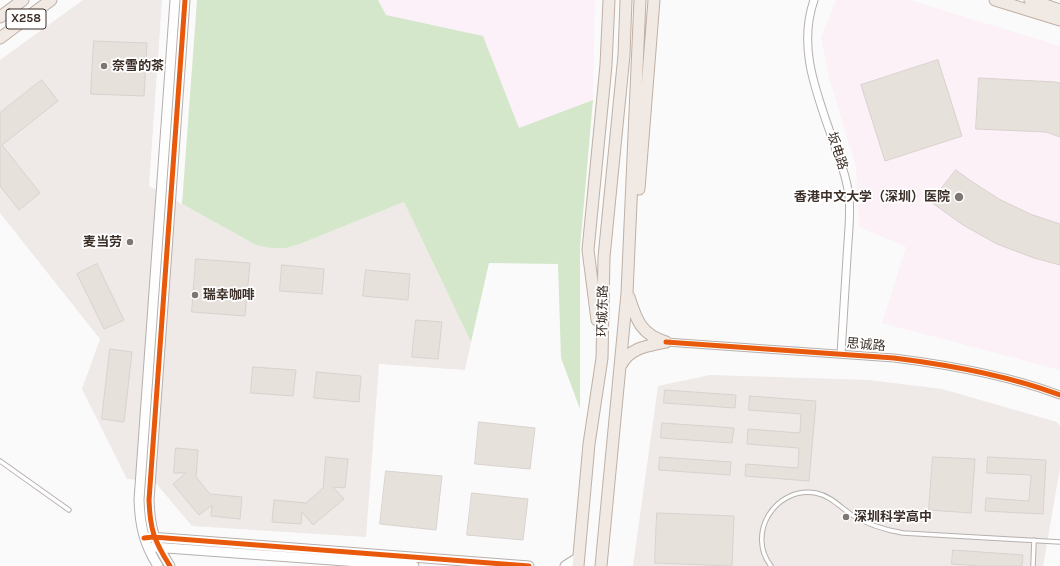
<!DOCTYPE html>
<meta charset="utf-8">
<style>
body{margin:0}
canvas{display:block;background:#fafafa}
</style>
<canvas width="1060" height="566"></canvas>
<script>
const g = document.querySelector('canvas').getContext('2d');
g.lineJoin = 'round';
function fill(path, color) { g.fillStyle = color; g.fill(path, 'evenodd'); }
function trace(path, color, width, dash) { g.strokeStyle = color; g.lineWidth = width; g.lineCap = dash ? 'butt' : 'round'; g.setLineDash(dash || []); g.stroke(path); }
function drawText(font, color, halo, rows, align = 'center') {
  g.font = font + ' Karla,"Noto Sans SC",sans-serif'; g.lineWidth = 3.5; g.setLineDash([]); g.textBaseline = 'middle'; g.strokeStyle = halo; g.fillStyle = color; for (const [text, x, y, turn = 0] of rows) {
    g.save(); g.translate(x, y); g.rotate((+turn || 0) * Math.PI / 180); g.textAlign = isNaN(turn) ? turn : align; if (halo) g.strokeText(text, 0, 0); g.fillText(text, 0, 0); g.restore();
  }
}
fill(new Path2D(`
 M 83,0 L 162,0 L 149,186 L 256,245 L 286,248 L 300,244 L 404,202 L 471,342 L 465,370 L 379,364 L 366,537 L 192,526 L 154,481 L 127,479 L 82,389 L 100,339 L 0,213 L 0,60 Z
 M 710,375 L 869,380 L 942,389 L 1057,422 L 1060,426 L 1060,468 L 1043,566 L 633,566 L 658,386 Z`), '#efe9e7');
fill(new Path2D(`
 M 378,0 L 595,0 L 593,100 L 519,128 L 483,36 L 386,15 Z`), '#fcf1f9');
fill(new Path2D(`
 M 836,0 L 910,0 L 1060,46 L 1060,370 L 882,323 L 906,247 L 859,227 L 856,167 L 829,78 L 821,38 Z`), '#fcf1f7');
fill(new Path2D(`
 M 197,0 L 378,0 L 386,15 L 483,36 L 519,128 L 593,100 L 580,248 L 580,409 L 561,358 L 558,264 L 489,263 L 471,342 L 404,202 L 300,244 L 286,248 L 271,248 L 256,245 L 182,204 Z`), '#d5e7cb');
const building = new Path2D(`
 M 94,41 L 147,43 L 144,96 L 91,94 Z
 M 938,60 L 962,136 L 885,161 L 861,85 Z
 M 979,78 L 1055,82 L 1060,83 L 1060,137 L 1046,132 L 976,129 Z
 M 42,80 L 58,101 L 2,145 L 40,193 L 19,210 L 0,186 L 0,113 Z
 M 956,170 L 971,181 L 999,199 L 1030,214 L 1060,224 L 1060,265 L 1034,258 L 997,244 L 963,225 L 931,202 Z
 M 196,259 L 250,263 L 245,316 L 192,312 Z
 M 97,264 L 124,320 L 104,329 L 77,274 Z
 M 282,265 L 324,269 L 322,294 L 280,291 Z
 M 366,270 L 410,274 L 408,300 L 363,296 Z
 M 416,320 L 442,322 L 438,359 L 412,357 Z
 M 110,349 L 132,352 L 124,422 L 102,419 Z
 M 253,367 L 296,370 L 293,396 L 251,393 Z
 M 317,372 L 361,376 L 359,402 L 314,398 Z
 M 665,390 L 736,395 L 735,408 L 664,403 Z
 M 750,396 L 816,401 L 809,481 L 745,476 L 746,464 L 798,468 L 799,448 L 747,444 L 748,429 L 800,433 L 801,414 L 749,410 Z
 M 479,422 L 535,428 L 530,469 L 475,464 Z
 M 662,423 L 734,428 L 732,443 L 661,438 Z
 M 176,448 L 198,450 L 196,477 L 210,494 L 242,497 L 240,519 L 211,516 L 212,505 L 199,515 L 173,484 L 186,473 L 174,473 Z
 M 326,457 L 348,459 L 345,488 L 333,487 L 344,499 L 313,525 L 302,512 L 301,524 L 272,522 L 274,500 L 306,503 L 323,488 Z
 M 660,457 L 731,462 L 730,475 L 659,470 Z
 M 933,457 L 975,459 L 971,513 L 929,510 Z
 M 988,457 L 1046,460 L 1043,514 L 985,511 L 986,498 L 1029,501 L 1031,475 L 987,473 Z
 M 386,471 L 442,476 L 436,530 L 380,524 Z
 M 472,493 L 528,499 L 523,540 L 467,535 Z
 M 657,513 L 734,516 L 732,566 L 655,563 Z
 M 953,550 L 1023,555 L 1022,566 L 980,566 L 952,564 Z`);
fill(building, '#e7e1dc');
trace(building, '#d9d2cf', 1);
const service = new Path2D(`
 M 0,461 L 69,510
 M 771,566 C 746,534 775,486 816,493 C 831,496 840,507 852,515 C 868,525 885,530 903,533 L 1060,542
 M 1033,566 L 1034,540`);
const minor = new Path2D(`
 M 814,0 C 796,52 820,100 836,150 C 842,165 847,180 849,196 C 851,216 848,237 847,257 C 845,289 843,322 841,354
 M 666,342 L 894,358 C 950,365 1007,375 1060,395`);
const tertiary = new Path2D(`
 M 150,537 L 529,566
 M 153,547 L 414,566
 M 158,566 C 144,544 140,526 139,500 L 175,0
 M 170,566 C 154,541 150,529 149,500 L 185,0
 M 565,566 L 579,557`);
const primary = new Path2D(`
 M 995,0 L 1060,20
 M 1030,0 L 1060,10
 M 0,17 L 23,0
 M 0,38 L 51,0
 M 639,189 L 654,0
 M 629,297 C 636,319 641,335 666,342
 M 597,320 L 588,250 L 606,65 L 609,0
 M 621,365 C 630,347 649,346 666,342
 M 578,566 L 589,444 L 602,358 L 604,257 L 624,55 L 626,0
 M 601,566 L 627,293 L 640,0`);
trace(service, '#b6b0ae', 5.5);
trace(minor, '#b6b0ae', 9);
trace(tertiary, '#b6b0ae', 11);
trace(primary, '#bfb0a5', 13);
trace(service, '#fefefe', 3.5);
trace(minor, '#fefefe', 7);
trace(tertiary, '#fefefe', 9);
trace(primary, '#f1e9e3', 11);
trace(new Path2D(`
 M 666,342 L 894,358 C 950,365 1007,375 1060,395
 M 144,538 L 153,537 L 529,566
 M 170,566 C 154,541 150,529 149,500 L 185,0`), '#e8590c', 5);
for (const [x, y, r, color] of [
 [104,66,4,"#7e7672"],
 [959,197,5,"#7e7672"],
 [130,242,4,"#7e7672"],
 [195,295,4,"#7e7672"],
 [846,517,4,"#7e7672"]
]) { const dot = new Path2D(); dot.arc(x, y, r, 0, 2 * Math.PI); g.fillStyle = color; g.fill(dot); trace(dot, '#fff', 1.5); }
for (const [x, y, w] of [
 [26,19,40]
]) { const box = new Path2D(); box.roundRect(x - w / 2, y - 10, w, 20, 3); g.fillStyle = '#fff'; g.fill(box); trace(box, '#3c2f28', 1); }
drawText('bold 12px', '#3c2f28', null, [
 ["X258",26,19]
]);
drawText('bold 13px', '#3c2f28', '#fff', [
 ["奈雪的茶",112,66],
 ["香港中文大学（深圳）医院",950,197,"right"],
 ["麦当劳",122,242,"right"],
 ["瑞幸咖啡",203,295],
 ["深圳科学高中",854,517]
], 'left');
drawText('13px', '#3c2f28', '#fff', [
 ["坂电路",837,151,72],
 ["环城东路",603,311,-89],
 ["思诚路",866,345,4]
]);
</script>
